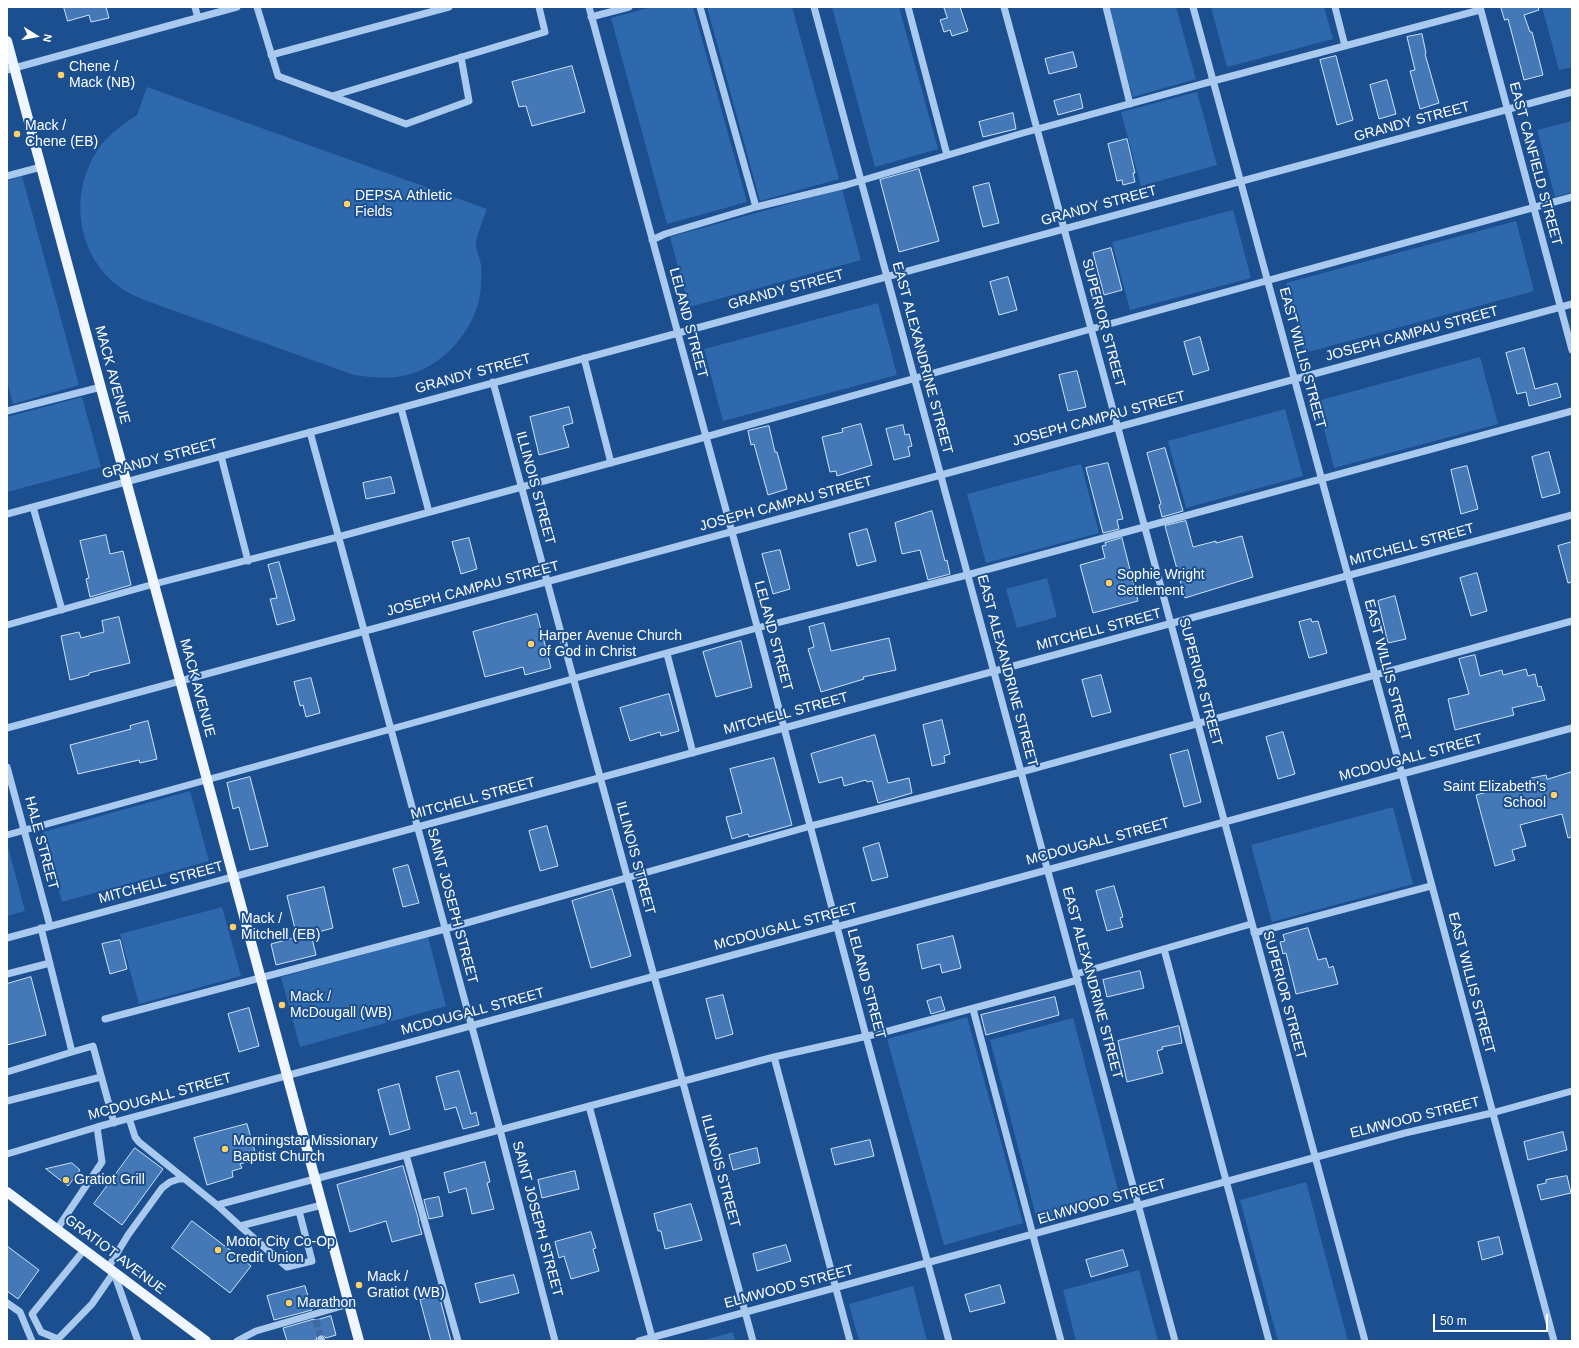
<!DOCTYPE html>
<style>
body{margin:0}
#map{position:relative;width:1579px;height:1348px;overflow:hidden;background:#1b4f8f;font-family:Helvetica,sans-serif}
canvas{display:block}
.frame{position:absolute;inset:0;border:8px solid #fff;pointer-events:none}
.north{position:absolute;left:16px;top:16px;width:40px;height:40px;-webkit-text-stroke:3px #1b4f8f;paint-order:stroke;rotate:101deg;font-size:11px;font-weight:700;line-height:16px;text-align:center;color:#fff}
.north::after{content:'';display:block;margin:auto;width:14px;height:18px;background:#fff;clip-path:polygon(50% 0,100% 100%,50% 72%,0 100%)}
.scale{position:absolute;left:1433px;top:1314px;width:115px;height:18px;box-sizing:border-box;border:2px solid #fff;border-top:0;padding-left:5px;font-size:12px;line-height:14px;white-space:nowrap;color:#fff;-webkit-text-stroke:3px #1b4f8f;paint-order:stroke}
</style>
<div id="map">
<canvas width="1579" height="1348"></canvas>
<div class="frame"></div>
<div class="north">N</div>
<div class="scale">50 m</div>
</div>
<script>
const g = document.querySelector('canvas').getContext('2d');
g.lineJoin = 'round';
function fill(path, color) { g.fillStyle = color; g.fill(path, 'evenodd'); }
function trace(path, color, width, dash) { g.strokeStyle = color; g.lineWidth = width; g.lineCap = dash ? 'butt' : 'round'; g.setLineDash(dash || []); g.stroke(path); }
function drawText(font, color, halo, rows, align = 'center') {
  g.font = font + ' Helvetica,sans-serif'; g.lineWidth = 4; g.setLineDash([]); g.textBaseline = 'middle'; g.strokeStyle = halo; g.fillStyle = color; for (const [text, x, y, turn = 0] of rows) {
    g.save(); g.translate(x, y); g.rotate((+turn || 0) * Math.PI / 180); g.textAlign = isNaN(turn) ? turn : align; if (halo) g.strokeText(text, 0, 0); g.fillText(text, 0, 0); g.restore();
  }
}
fill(new Path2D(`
 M 652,7 L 693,7 L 747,202 L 667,224 L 611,18 Z
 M 707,7 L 792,7 L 839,179 L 760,201 Z
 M 832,7 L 899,7 L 938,149 L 875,167 Z
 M 1108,7 L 1176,7 L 1196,79 L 1133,97 Z
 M 1211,7 L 1324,7 L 1333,39 L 1227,67 Z
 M 1542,7 L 1572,7 L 1572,67 L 1559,70 Z
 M 147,87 L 487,209 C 484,217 476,237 476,244 C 476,250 480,258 481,265 C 482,275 481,285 480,295 C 474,332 440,370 402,376 C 386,379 370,377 354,375 L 144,300 C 133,295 122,290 113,282 C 76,249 70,192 97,151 C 107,135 122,125 137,115 Z
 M 1197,92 L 1217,165 L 1141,186 L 1121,112 Z
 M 1572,121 L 1572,192 L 1555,197 L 1537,130 Z
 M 22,176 L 79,385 L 13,404 L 7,381 L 7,181 Z
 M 842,189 L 861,260 L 689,307 L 670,237 Z
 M 1233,210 L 1251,278 L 1130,310 L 1112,242 Z
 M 1516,221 L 1534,291 L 1304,353 L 1286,283 Z
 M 878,303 L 897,375 L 723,421 L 704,349 Z
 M 1480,357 L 1498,424 L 1334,468 L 1317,401 Z
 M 82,397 L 101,467 L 7,492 L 7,417 Z
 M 1285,409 L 1303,476 L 1186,508 L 1168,441 Z
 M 1081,464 L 1099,533 L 986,563 L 967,494 Z
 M 1047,578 L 1057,617 L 1017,628 L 1006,589 Z
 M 190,791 L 209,861 L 62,902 L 43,832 Z
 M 1393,807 L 1413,884 L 1272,922 L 1251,845 Z
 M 7,843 L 25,911 L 7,916 Z
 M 222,907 L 241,976 L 139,1004 L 120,934 Z
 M 428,937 L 446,1006 L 300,1047 L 281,977 Z
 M 967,1017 L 1023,1223 L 944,1245 L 887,1039 Z
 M 1073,1018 L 1120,1198 L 1037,1220 L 990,1040 Z
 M 1306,1182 L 1348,1341 L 1278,1341 L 1240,1200 Z
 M 1139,1270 L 1158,1341 L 1076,1341 L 1063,1290 Z
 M 913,1286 L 927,1341 L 859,1341 L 849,1304 Z
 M 733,1332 L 735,1341 L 700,1341 Z`), '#2e69ad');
const building = new Path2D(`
 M 64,7 L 106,7 L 109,18 L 91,22 L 89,15 L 68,21 Z
 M 944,7 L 960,7 L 968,31 L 952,36 L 950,30 L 944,32 L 940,20 L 947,18 Z
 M 1501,7 L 1538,7 L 1539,10 L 1524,15 L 1530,32 L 1532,32 L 1543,75 L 1524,80 L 1508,19 L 1505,20 Z
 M 1422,34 L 1426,53 L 1425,54 L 1439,103 L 1420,109 L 1410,71 L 1415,70 L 1407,37 Z
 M 1073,52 L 1077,67 L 1049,74 L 1045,59 Z
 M 1336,56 L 1353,120 L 1337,125 L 1320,60 Z
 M 572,66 L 585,112 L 532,126 L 526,106 L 519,107 L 512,82 Z
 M 1387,80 L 1396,114 L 1379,119 L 1370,85 Z
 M 1080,94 L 1083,108 L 1058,115 L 1054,101 Z
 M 1013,113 L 1016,129 L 983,137 L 979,122 Z
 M 1127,139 L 1135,173 L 1133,173 L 1135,182 L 1123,185 L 1122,180 L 1117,181 L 1108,144 Z
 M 919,169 L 939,241 L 899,252 L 880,180 Z
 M 989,183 L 999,223 L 983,227 L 973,187 Z
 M 1111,248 L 1122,290 L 1104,295 L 1093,253 Z
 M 1008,277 L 1017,310 L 999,315 L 990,282 Z
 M 1200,337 L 1209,370 L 1193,375 L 1184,342 Z
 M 1524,348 L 1535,389 L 1557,383 L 1561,397 L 1529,406 L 1526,392 L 1517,394 L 1506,353 Z
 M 1077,371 L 1086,407 L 1068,411 L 1059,375 Z
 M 569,407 L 573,423 L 563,426 L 569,447 L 539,455 L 530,417 Z
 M 861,424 L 872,465 L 837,476 L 836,471 L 830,472 L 822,437 L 843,432 L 842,429 Z
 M 903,425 L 905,435 L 909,434 L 912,446 L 908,447 L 910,456 L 894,460 L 886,429 Z
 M 769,426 L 775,452 L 777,452 L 787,489 L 768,495 L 754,444 L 751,445 L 748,431 Z
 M 1165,448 L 1183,511 L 1162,517 L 1159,505 L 1161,504 L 1147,453 Z
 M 1549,452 L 1560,493 L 1542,498 L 1532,457 Z
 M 1108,463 L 1123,519 L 1117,520 L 1119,529 L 1103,533 L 1086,468 Z
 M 1467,466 L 1478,509 L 1461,514 L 1451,470 Z
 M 391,477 L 395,493 L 366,499 L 363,483 Z
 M 932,511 L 945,561 L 947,560 L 950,574 L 928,580 L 920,550 L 902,554 L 895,523 Z
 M 1186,521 L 1193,547 L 1216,541 L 1216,543 L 1242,536 L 1253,577 L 1185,598 L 1165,526 Z
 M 867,529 L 876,561 L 857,566 L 849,534 Z
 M 106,535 L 110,554 L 123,551 L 131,585 L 90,597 L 86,579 L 89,578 L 80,541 Z
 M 469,538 L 477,569 L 461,574 L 452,542 Z
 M 1122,538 L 1138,601 L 1093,613 L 1080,565 L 1105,558 L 1102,546 L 1106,545 L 1105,543 Z
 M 1572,542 L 1572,582 L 1568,583 L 1558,546 Z
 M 780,550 L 790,589 L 773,594 L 762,554 Z
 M 279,562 L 295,620 L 277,625 L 270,599 L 277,598 L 268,565 Z
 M 1477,573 L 1487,611 L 1471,616 L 1460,578 Z
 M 1395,596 L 1406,639 L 1388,643 L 1378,601 Z
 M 537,614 L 551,668 L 525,675 L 523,667 L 485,677 L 473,632 Z
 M 119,617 L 130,663 L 89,673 L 89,675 L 70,680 L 61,636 L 79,632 L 81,638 L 104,632 L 102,621 Z
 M 1311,619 L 1312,622 L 1318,621 L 1327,653 L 1309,658 L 1299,622 Z
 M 824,623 L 831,651 L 889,638 L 896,670 L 863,677 L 864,679 L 821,692 L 808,649 L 814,647 L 809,627 Z
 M 741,641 L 752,687 L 716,697 L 703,652 Z
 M 1475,655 L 1480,676 L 1502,670 L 1503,675 L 1526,669 L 1528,676 L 1535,674 L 1538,687 L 1541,686 L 1545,700 L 1512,708 L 1514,715 L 1455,730 L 1448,699 L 1469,694 L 1459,659 Z
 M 1101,675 L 1111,712 L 1092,717 L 1082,680 Z
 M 311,678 L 320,713 L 306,717 L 303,705 L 300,706 L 294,682 Z
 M 669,694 L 679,731 L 661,736 L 660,732 L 630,741 L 620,708 Z
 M 942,720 L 950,754 L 944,756 L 945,763 L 932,766 L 923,725 Z
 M 148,721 L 157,759 L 140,763 L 139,760 L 78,774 L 70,745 L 131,729 L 130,726 Z
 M 1283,732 L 1295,774 L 1278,779 L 1266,737 Z
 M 875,735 L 888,783 L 909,778 L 912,793 L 878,803 L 872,781 L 867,782 L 866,780 L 844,786 L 842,777 L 819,783 L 811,754 Z
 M 1188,750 L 1201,802 L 1184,807 L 1170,755 Z
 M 774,758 L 792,825 L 749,837 L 748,834 L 732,839 L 726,817 L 742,813 L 730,769 Z
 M 1572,772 L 1572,837 L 1568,838 L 1562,814 L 1520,825 L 1526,846 L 1512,850 L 1515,860 L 1495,866 L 1476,795 L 1532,780 L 1531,778 L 1546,775 L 1547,779 Z
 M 250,777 L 268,846 L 250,850 L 239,807 L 233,809 L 227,783 Z
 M 547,826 L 558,866 L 540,871 L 529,831 Z
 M 879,843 L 888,877 L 872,881 L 863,848 Z
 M 408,865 L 419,903 L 403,907 L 393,869 Z
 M 1114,886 L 1123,917 L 1120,918 L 1123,927 L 1107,931 L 1096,891 Z
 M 324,887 L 333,928 L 311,934 L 316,955 L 276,965 L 271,944 L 297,937 L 287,896 Z
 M 612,889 L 631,956 L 591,968 L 572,901 Z
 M 1308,928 L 1318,960 L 1326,958 L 1329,968 L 1333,966 L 1338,984 L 1296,994 L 1286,953 L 1283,954 L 1280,942 L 1285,941 L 1283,935 Z
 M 953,936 L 961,968 L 942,973 L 940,964 L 922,969 L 917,945 Z
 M 120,940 L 127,969 L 110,974 L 102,944 Z
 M 1140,971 L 1144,988 L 1107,997 L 1103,980 Z
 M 31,977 L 46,1035 L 7,1045 L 7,984 Z
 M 723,995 L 733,1034 L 716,1039 L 706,999 Z
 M 941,997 L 945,1010 L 931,1014 L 927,1001 Z
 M 1055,997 L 1059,1015 L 986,1035 L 981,1015 Z
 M 249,1008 L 259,1046 L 239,1052 L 228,1014 Z
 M 1179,1026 L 1182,1043 L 1162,1047 L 1163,1049 L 1157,1051 L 1163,1073 L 1127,1082 L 1118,1041 Z
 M 459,1071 L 471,1114 L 476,1112 L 479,1125 L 463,1129 L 456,1107 L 445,1110 L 436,1077 Z
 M 399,1084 L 410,1129 L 390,1135 L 378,1090 Z
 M 247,1124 L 257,1159 L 240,1164 L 242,1168 L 232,1171 L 233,1177 L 207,1185 L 194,1138 Z
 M 1563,1132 L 1567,1150 L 1528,1160 L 1524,1142 Z
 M 870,1140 L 874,1156 L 835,1165 L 831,1149 Z
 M 135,1148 L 163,1169 L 122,1225 L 94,1204 Z
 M 757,1148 L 760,1163 L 733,1170 L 729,1155 Z
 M 485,1162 L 490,1182 L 487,1183 L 494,1209 L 472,1214 L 466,1188 L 449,1193 L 444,1173 Z
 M 72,1163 L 80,1170 L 68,1186 L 46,1169 Z
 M 403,1166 L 419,1221 L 418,1221 L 422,1234 L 392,1242 L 386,1221 L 350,1232 L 337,1185 Z
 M 575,1171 L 579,1189 L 542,1198 L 538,1180 Z
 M 1567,1176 L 1571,1193 L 1541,1200 L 1537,1185 L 1546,1183 L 1546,1180 Z
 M 439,1197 L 443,1216 L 429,1219 L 424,1200 Z
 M 691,1204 L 702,1240 L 665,1249 L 661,1231 L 658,1231 L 654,1214 Z
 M 192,1221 L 251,1266 L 230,1293 L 172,1248 Z
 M 591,1232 L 596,1248 L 593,1249 L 599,1271 L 571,1279 L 564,1256 L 559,1258 L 555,1242 Z
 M 1499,1237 L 1503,1254 L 1482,1260 L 1478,1242 Z
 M 786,1245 L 791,1261 L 757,1271 L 753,1254 Z
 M 7,1246 L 39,1270 L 18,1299 L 7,1291 Z
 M 1123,1250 L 1128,1266 L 1091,1277 L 1086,1260 Z
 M 514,1275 L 519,1293 L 480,1303 L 475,1284 Z
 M 1000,1285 L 1005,1303 L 970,1312 L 965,1295 Z
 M 305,1286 L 312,1310 L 274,1320 L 267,1296 Z
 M 439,1295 L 451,1341 L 431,1341 L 420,1300 Z
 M 331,1316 L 336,1335 L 326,1338 L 323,1335 L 319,1334 L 317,1337 L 316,1340 L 313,1341 L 287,1341 L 283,1328 L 314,1319 L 315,1320 Z`);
fill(building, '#4478b7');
trace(building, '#cfe3fa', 1);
trace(new Path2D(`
 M 316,1320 L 321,1339`), '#3d69a0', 7, [7, 3.5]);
trace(new Path2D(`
 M 195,7 L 198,18
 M 257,7 L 278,76 L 332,96 L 545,32 L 539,7
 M 589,7 L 732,532 L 866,1036 L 949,1341
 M 700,7 L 756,207
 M 814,7 L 1175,1341
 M 908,7 L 947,155
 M 1004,7 L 1365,1341
 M 1106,7 L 1130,104
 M 1193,7 L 1402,774 L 1554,1341
 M 1335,7 L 1345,46
 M 1480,7 L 1572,350
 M 591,17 L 629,7
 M 271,55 L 449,7
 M 7,70 L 237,7
 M 332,96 L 406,124 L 469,101 L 461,57
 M 7,176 L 41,167
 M 652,240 L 665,234 L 756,207 L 846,185 L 1023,133 L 1213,81 L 1480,10
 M 584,358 L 611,463
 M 493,382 L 753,1341
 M 401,408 L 429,512
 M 7,411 L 101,387
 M 310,432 L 500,1130 L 555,1341
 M 221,456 L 248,561
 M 33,507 L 62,610
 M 7,514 L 1572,92
 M 7,625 L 154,584 L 338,537 L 691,441 L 1091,329 L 1572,197
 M 667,654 L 693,753
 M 7,728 L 1572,304
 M 7,767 L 50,926
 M 7,835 L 757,628 L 967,575 L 1572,411
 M 41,928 L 72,1052 L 93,1046 L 114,1123
 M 1254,933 L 1431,886
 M 7,938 L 1572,515
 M 1164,949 L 1269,1341
 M 7,974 L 50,963
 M 1076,974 L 1251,924
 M 973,1009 L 1061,1341
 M 105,1019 L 445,929 L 811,826 L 1021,772 L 1572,621
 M 774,1057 L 850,1341
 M 7,1072 L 72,1052
 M 7,1101 L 101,1077
 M 589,1106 L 653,1341
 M 129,1118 L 135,1137 L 139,1142 L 217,1205 L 240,1226 L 322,1205
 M 7,1154 L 97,1127 L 1572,728
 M 406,1155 L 458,1341
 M 217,1205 L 774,1057 L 881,1033 L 1078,980
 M 240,1226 L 287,1267 L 312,1261 L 299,1211
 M 57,1229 L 102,1162 L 97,1127
 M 84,1250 L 32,1314 L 41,1332 L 58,1339 L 92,1304 L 114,1272
 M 108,1268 L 128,1235 L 162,1188 L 170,1182 L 179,1179 L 185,1179
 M 114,1273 L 138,1341
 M 7,1303 L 20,1312 L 32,1341
 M 321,1339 L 322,1341
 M 237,1341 L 256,1331 L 349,1304
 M 639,1341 L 1405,1133 L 1492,1113 L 1572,1091`), '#a9c9ee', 7);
trace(new Path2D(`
 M 7,41 L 359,1341
 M 7,1192 L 206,1341`), '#f0f6ff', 10);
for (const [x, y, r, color] of [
 [61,75,4,"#ffd166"],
 [17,134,4,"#ffd166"],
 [347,204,4,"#ffd166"],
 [1109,583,4,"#ffd166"],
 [531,644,4,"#ffd166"],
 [1554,795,4,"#ffd166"],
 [233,927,4,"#ffd166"],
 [282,1005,4,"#ffd166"],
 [225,1149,4,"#ffd166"],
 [66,1180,4,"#ffd166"],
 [218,1250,4,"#ffd166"],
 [359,1285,4,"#ffd166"],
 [289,1303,4,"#ffd166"]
]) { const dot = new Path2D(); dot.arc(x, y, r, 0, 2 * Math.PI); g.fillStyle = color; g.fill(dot); trace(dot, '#1b4f8f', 1.5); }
drawText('14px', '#fff', '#1b4f8f', [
 ["Chene /",69,67],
 ["Mack (NB)",69,83],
 ["Mack /",25,126],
 ["Chene (EB)",25,142],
 ["DEPSA Athletic",355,196],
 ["Fields",355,212],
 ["Sophie Wright",1117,575],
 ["Settlement",1117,591],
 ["Harper Avenue Church",539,636],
 ["of God in Christ",539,652],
 ["Saint Elizabeth's",1546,787,"right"],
 ["School",1546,803,"right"],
 ["Mack /",241,919],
 ["Mitchell (EB)",241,935],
 ["Mack /",290,997],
 ["McDougall (WB)",290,1013],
 ["Morningstar Missionary",233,1141],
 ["Baptist Church",233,1157],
 ["Gratiot Grill",74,1180],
 ["Motor City Co-Op",226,1242],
 ["Credit Union",226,1258],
 ["Mack /",367,1277],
 ["Gratiot (WB)",367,1293],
 ["Marathon",297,1303]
], 'left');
drawText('14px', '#fff', '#1b4f8f', [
 ["GRANDY STREET",1412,122,-15],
 ["EAST CANFIELD STREET",1535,164,75],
 ["GRANDY STREET",1099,206,-15],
 ["GRANDY STREET",786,290,-15],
 ["LELAND STREET",688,323,75],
 ["SUPERIOR STREET",1103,323,75],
 ["JOSEPH CAMPAU STREET",1412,334,-15],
 ["EAST ALEXANDRINE STREET",922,358,75],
 ["EAST WILLIS STREET",1302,358,75],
 ["GRANDY STREET",473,374,-15],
 ["MACK AVENUE",112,375,75],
 ["JOSEPH CAMPAU STREET",1099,419,-15],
 ["GRANDY STREET",160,459,-15],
 ["ILLINOIS STREET",535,488,75],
 ["JOSEPH CAMPAU STREET",786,504,-15],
 ["MITCHELL STREET",1412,545,-15],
 ["JOSEPH CAMPAU STREET",473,589,-15],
 ["MITCHELL STREET",1099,630,-15],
 ["LELAND STREET",773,636,75],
 ["EAST WILLIS STREET",1387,670,75],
 ["EAST ALEXANDRINE STREET",1007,671,75],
 ["SUPERIOR STREET",1200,682,75],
 ["MACK AVENUE",197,688,75],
 ["MITCHELL STREET",786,714,-15],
 ["MCDOUGALL STREET",1411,758,-15],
 ["MITCHELL STREET",473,799,-15],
 ["MCDOUGALL STREET",1098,842,-15],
 ["HALE STREET",41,843,75],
 ["ILLINOIS STREET",635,858,75],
 ["MITCHELL STREET",161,883,-15],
 ["SAINT JOSEPH STREET",452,906,75],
 ["MCDOUGALL STREET",786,927,-15],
 ["EAST ALEXANDRINE STREET",1092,983,75],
 ["EAST WILLIS STREET",1471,983,75],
 ["LELAND STREET",866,984,75],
 ["SUPERIOR STREET",1284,995,75],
 ["MCDOUGALL STREET",473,1012,-15],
 ["MCDOUGALL STREET",160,1097,-15],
 ["ELMWOOD STREET",1415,1118,-14],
 ["ILLINOIS STREET",720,1171,75],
 ["ELMWOOD STREET",1102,1202,-16],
 ["SAINT JOSEPH STREET",537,1219,75],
 ["GRATIOT AVENUE",115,1255,37],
 ["ELMWOOD STREET",789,1287,-15]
]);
</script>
